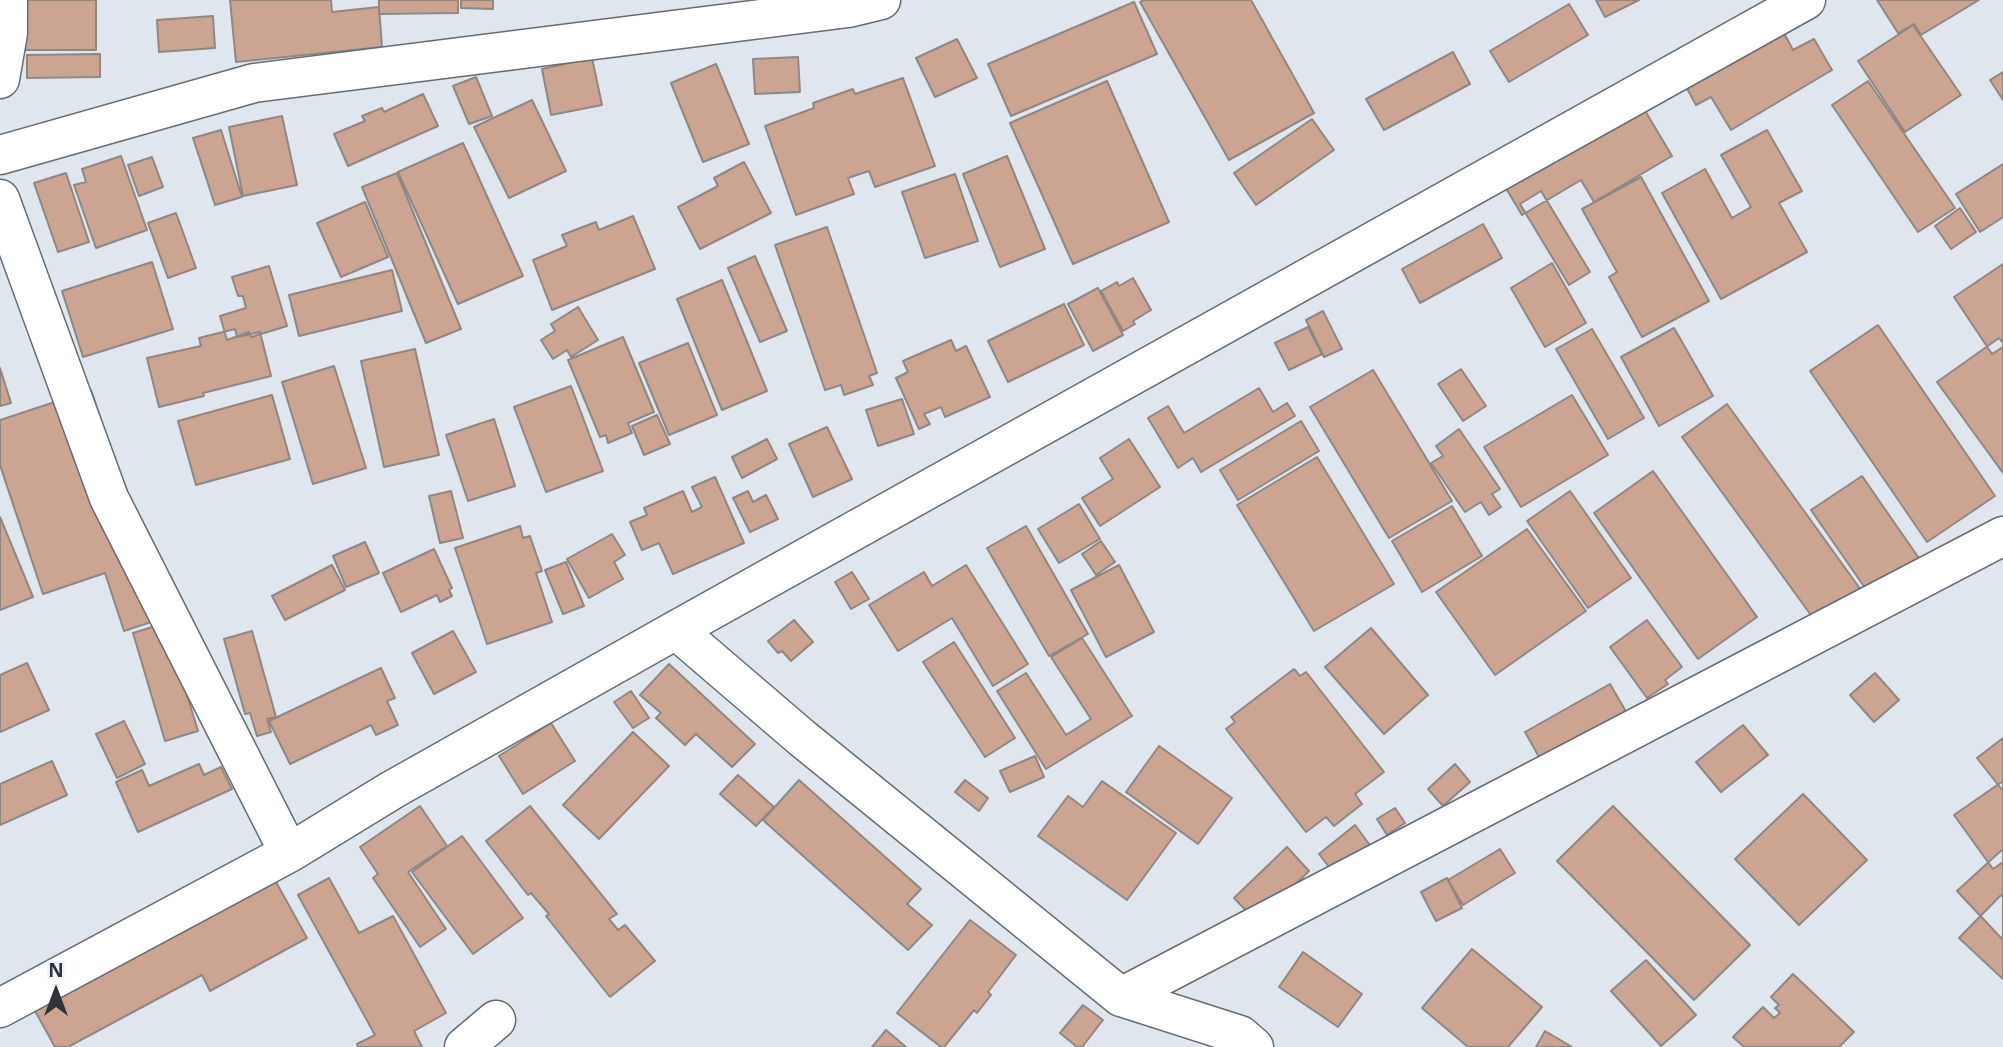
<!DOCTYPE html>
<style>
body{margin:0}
#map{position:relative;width:2003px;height:1047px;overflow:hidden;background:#dfe6ee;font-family:"Open Sans",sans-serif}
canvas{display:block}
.north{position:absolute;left:21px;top:956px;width:70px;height:70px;-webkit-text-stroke:5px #ecf4fb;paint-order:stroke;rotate:0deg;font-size:19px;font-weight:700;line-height:28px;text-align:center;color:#313336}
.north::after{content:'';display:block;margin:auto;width:24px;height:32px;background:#313336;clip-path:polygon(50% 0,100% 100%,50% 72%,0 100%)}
</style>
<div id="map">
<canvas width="2003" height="1047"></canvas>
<div class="north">N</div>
</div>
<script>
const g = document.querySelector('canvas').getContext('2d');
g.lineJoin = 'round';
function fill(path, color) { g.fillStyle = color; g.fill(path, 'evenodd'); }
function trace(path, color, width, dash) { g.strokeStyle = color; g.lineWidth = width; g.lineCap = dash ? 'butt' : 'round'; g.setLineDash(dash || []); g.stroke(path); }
const building = new Path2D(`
 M 25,0 L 96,0 L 96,50 L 25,50 Z
 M 230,0 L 331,0 L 332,12 L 379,7 L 382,47 L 236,62 Z
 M 379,0 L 458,0 L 458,13 L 379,14 Z
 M 461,0 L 493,0 L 493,9 L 461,8 Z
 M 1144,0 L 1251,0 L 1314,113 L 1229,160 L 1140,2 Z
 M 1596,0 L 1639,0 L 1605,17 Z
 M 1877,0 L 1979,0 L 1921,35 L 1914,24 L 1898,33 Z
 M 1134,2 L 1157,54 L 1011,116 L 988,64 Z
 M 1569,4 L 1588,35 L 1509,82 L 1490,51 Z
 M 213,16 L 215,48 L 159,52 L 157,20 Z
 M 1913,25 L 1961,95 L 1905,132 L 1858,61 Z
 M 1784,33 L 1793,50 L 1814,39 L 1832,70 L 1731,130 L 1711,97 L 1696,105 L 1684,83 L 1699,75 L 1703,80 Z
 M 957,39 L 977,78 L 935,97 L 916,58 Z
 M 1453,52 L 1470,84 L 1384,130 L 1366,99 Z
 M 100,54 L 100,77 L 27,78 L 27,55 Z
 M 798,57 L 800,92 L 755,94 L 753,59 Z
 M 592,58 L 602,105 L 551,115 L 542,69 Z
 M 716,64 L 749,144 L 703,162 L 671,83 Z
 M 2003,72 L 2003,100 L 1990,80 Z
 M 476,77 L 492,116 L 469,124 L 453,86 Z
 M 903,78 L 935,166 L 875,187 L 869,171 L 848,178 L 854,194 L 796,215 L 765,126 L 814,108 L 813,103 L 853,89 L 855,94 Z
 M 1107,81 L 1169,222 L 1073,264 L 1010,123 Z
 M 1868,81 L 1955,208 L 1918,232 L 1832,105 Z
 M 423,94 L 438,126 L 348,166 L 334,134 L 365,121 L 362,116 L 382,108 L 384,112 Z
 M 532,100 L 566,171 L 509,198 L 474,127 Z
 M 1644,109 L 1672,156 L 1594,202 L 1581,180 L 1522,215 L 1501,180 Z
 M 282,116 L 297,185 L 243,196 L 229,127 Z
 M 1312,119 L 1334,150 L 1256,205 L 1234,173 Z
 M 221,130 L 242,197 L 215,205 L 193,138 Z
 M 1767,130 L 1802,191 L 1779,203 L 1807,252 L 1721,299 L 1662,193 L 1705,169 L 1732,218 L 1751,207 L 1721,155 Z
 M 463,143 L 523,276 L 458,304 L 398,172 Z
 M 121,156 L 147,230 L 96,248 L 74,185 L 86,182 L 82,169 Z
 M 1007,156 L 1045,249 L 1000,267 L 963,174 Z
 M 152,157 L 163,187 L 139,196 L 128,165 Z
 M 744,162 L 771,213 L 700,249 L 678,207 L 718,186 L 714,178 Z
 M 2003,164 L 2003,217 L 1980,232 L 1956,194 Z
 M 66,173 L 89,242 L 58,252 L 34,183 Z
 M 397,173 L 461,329 L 426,343 L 362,187 Z
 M 955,174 L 978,241 L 925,258 L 902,192 Z
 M 1641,177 L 1709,301 L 1642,337 L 1609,277 L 1617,272 L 1582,209 Z
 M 1541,191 L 1590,272 L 1569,285 L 1520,204 Z
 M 365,202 L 388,257 L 341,277 L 317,223 Z
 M 1960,208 L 1976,232 L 1951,249 L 1935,226 Z
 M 176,213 L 196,268 L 168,278 L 148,223 Z
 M 633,216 L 655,269 L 552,310 L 533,260 L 567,246 L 562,235 L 596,222 L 599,230 Z
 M 1483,224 L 1502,258 L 1420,303 L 1402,269 Z
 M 827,227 L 877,373 L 869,376 L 873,385 L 844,395 L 841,385 L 825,390 L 775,245 Z
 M 755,256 L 787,331 L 760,342 L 728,268 Z
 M 152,262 L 173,329 L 83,357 L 62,291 Z
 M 1552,263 L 1586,323 L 1545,347 L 1511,288 Z
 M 2003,264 L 2003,347 L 1992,354 L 1954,297 Z
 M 269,266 L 287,326 L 251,337 L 249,332 L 227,340 L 220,316 L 246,308 L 243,296 L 238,296 L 232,277 Z
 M 392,270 L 402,311 L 299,336 L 289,295 Z
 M 1133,278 L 1151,310 L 1133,321 L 1135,324 L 1123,331 L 1101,291 L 1117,282 L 1119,286 Z
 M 722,280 L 767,391 L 722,410 L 677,299 Z
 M 1098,288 L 1123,335 L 1093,351 L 1068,304 Z
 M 1064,304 L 1084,345 L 1008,382 L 988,341 Z
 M 578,307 L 598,340 L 571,357 L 567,350 L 553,359 L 541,340 L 555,331 L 551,324 Z
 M 1323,311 L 1342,349 L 1324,357 L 1306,320 Z
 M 1878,325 L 1995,496 L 1927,542 L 1810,371 Z
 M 1308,327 L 1322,354 L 1289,370 L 1275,343 Z
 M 1674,328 L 1713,396 L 1659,426 L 1621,357 Z
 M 235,329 L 237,337 L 260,332 L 271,376 L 203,393 L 204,396 L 159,407 L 147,358 L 201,346 L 199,338 Z
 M 1592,329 L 1644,418 L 1608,439 L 1556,349 Z
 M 623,337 L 654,412 L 628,423 L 632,433 L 608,443 L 606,435 L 600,437 L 568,360 Z
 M 1999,338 L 2003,343 L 2003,473 L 1937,382 Z
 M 951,340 L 956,351 L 966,346 L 990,397 L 945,417 L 941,407 L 924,414 L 930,424 L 919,429 L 896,378 L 908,372 L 903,361 Z
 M 688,343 L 717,415 L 669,435 L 639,363 Z
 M 415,349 L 439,455 L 384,467 L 361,361 Z
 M 334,366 L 366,468 L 313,484 L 282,382 Z
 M 0,368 L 11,403 L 0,406 Z
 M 1461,369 L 1486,406 L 1463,421 L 1438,384 Z
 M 1373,370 L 1452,501 L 1389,538 L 1310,407 Z
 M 571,386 L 603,471 L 546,492 L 514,407 Z
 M 1259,388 L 1273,412 L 1287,403 L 1295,416 L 1201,472 L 1193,458 L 1178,468 L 1148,418 L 1168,406 L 1184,433 Z
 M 91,390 L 148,560 L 157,620 L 124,631 L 105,573 L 43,594 L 0,465 L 0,420 Z
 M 272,395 L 290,459 L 196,485 L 178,421 Z
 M 1572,395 L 1608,455 L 1521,507 L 1484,447 Z
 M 902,399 L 914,434 L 878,446 L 866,410 Z
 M 1727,404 L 1866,597 L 1821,629 L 1682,437 Z
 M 657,415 L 670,444 L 644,455 L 632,426 Z
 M 494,419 L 515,486 L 468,501 L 446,435 Z
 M 1301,421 L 1319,451 L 1238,500 L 1220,470 Z
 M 827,427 L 852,479 L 813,497 L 789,444 Z
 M 1459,429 L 1500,489 L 1492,494 L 1501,507 L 1489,515 L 1481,502 L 1465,512 L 1431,463 L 1443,456 L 1436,446 Z
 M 767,439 L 777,459 L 742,478 L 732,457 Z
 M 1129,439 L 1160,487 L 1100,526 L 1082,498 L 1113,479 L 1100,458 Z
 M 1317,457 L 1394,584 L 1314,631 L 1237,505 Z
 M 1653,471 L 1757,617 L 1698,659 L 1594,513 Z
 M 1862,476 L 1923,564 L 1872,598 L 1811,510 Z
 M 715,477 L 744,543 L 673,574 L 659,543 L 642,550 L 630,522 L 647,515 L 644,508 L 683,491 L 692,512 L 702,507 L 692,487 Z
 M 451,491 L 463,538 L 440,543 L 429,496 Z
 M 748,491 L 753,502 L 766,495 L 778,519 L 750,532 L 733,498 Z
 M 1570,491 L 1631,578 L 1588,608 L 1527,521 Z
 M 1079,504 L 1100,539 L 1059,563 L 1038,529 Z
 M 1452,506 L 1482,556 L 1422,592 L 1392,541 Z
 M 0,517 L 33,597 L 0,610 Z
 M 520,526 L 523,538 L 530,536 L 542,571 L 536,573 L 552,622 L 487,644 L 455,548 Z
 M 1026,526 L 1088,634 L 1049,656 L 987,548 Z
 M 1527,529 L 1586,611 L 1495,675 L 1436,592 Z
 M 612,534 L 625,555 L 614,562 L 623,579 L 589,598 L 567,559 Z
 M 1101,541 L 1115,562 L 1096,575 L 1082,554 Z
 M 365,542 L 379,573 L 346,587 L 333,556 Z
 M 434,549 L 452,588 L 449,590 L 452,596 L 440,602 L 437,595 L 401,612 L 383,573 Z
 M 566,562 L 584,606 L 563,614 L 545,570 Z
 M 332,565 L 345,590 L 285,620 L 272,596 Z
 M 966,565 L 1028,664 L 993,686 L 952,618 L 898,651 L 869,605 L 924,572 L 932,586 Z
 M 1119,565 L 1154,632 L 1106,657 L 1071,590 Z
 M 852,572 L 869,599 L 851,609 L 835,582 Z
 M 794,620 L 813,642 L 791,661 L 782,651 L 778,653 L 768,641 Z
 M 1647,620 L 1682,667 L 1665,680 L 1668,684 L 1647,698 L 1610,647 Z
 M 165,623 L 198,731 L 165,741 L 133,633 Z
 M 1371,628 L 1428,695 L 1384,734 L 1325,667 Z
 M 252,631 L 276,717 L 267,719 L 271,732 L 257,736 L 250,713 L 245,714 L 224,639 Z
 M 453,631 L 476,672 L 434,694 L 412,653 Z
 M 1082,638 L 1132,716 L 1046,769 L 997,691 L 1026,673 L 1066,735 L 1091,719 L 1051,657 Z
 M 954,642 L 1015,738 L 985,757 L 923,662 Z
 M 27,663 L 49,710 L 0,732 L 0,675 Z
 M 669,664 L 755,744 L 732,767 L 696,734 L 685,745 L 656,718 L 661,713 L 640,695 Z
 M 381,668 L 395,698 L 387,701 L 398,725 L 376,735 L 371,725 L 290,764 L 269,721 Z
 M 1294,669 L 1300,676 L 1306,672 L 1384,772 L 1355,794 L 1362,804 L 1334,826 L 1326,817 L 1306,832 L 1226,729 L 1235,722 L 1231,717 Z
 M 1875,673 L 1899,700 L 1874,722 L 1850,695 Z
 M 1610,684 L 1628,715 L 1543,764 L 1525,732 Z
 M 631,691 L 649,718 L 633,728 L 614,702 Z
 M 124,721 L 145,764 L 117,778 L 96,734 Z
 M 551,723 L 575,761 L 523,794 L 499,756 Z
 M 1743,725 L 1768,755 L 1721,792 L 1696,762 Z
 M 633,732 L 669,766 L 599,839 L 563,805 Z
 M 2003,738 L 2003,791 L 1977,758 Z
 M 1159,746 L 1232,798 L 1198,844 L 1126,792 Z
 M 1035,756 L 1044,777 L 1010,792 L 1000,771 Z
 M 52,761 L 67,795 L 0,825 L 0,784 Z
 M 199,764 L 204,775 L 221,767 L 232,789 L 138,832 L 116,782 L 142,770 L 149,786 Z
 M 1455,764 L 1470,782 L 1443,806 L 1428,789 Z
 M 738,775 L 774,807 L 756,826 L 720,794 Z
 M 799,780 L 921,889 L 907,904 L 932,925 L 908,950 L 763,820 Z
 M 965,780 L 988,798 L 979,811 L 955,792 Z
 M 1102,781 L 1176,833 L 1127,900 L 1038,836 L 1068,796 L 1083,807 Z
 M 2003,781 L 2003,862 L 1993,869 L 1954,815 Z
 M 1803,794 L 1867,860 L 1799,925 L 1735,859 Z
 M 420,806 L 447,846 L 408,872 L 446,929 L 420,947 L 373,878 L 378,874 L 360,847 Z
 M 530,806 L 617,914 L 609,919 L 618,930 L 625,925 L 655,961 L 610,997 L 546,916 L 549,914 L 531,893 L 528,895 L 486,841 Z
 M 1613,806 L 1750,945 L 1694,1000 L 1557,861 Z
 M 1395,808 L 1405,823 L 1387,835 L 1377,819 Z
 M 1355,825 L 1375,852 L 1339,880 L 1319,854 Z
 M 462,836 L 523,918 L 473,954 L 412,872 Z
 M 1287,847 L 1309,871 L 1257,922 L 1234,898 Z
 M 1500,849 L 1515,873 L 1463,905 L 1448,880 Z
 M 2003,849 L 2003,940 L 1957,891 Z
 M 329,878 L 359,933 L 393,916 L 446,1013 L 414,1031 L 422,1047 L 358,1047 L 357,1044 L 375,1035 L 298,895 Z
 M 1447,878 L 1462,908 L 1436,921 L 1421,892 Z
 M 276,882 L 307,938 L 210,991 L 202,975 L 68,1047 L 55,1047 L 35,1011 Z
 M 2001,895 L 2003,897 L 2003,979 L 1959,938 Z
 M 970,920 L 1016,955 L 988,992 L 991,995 L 977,1013 L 974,1010 L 944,1047 L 941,1047 L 897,1013 Z
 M 1472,949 L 1542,1007 L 1508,1047 L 1468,1047 L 1422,1008 Z
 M 1303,952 L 1362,994 L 1338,1027 L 1279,987 Z
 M 1646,960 L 1696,1015 L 1661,1046 L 1611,991 Z
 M 1793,974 L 1854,1032 L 1839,1047 L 1744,1047 L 1733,1037 L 1763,1007 L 1774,1018 L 1780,1013 L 1775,1008 L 1779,1005 L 1771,997 Z
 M 1083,1005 L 1103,1020 L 1082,1047 L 1077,1047 L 1060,1033 Z
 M 886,1030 L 906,1047 L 872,1047 Z
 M 1545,1031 L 1572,1047 L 1536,1047 Z`);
fill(building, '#cca592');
trace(building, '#908783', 2);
const minor = new Path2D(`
 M 0,79 L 8,33 L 8,0
 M 0,155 L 254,83 L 848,8 L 881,0
 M 0,199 L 109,498 L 289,853
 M 676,630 L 802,738 L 1121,997 L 1240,1035 L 1254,1047
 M 1121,997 L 2003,536
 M 0,1008 L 289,853 L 392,790 L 676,630 L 1806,0
 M 464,1047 L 496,1020`);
trace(minor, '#666d73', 41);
trace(minor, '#fff', 38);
</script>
